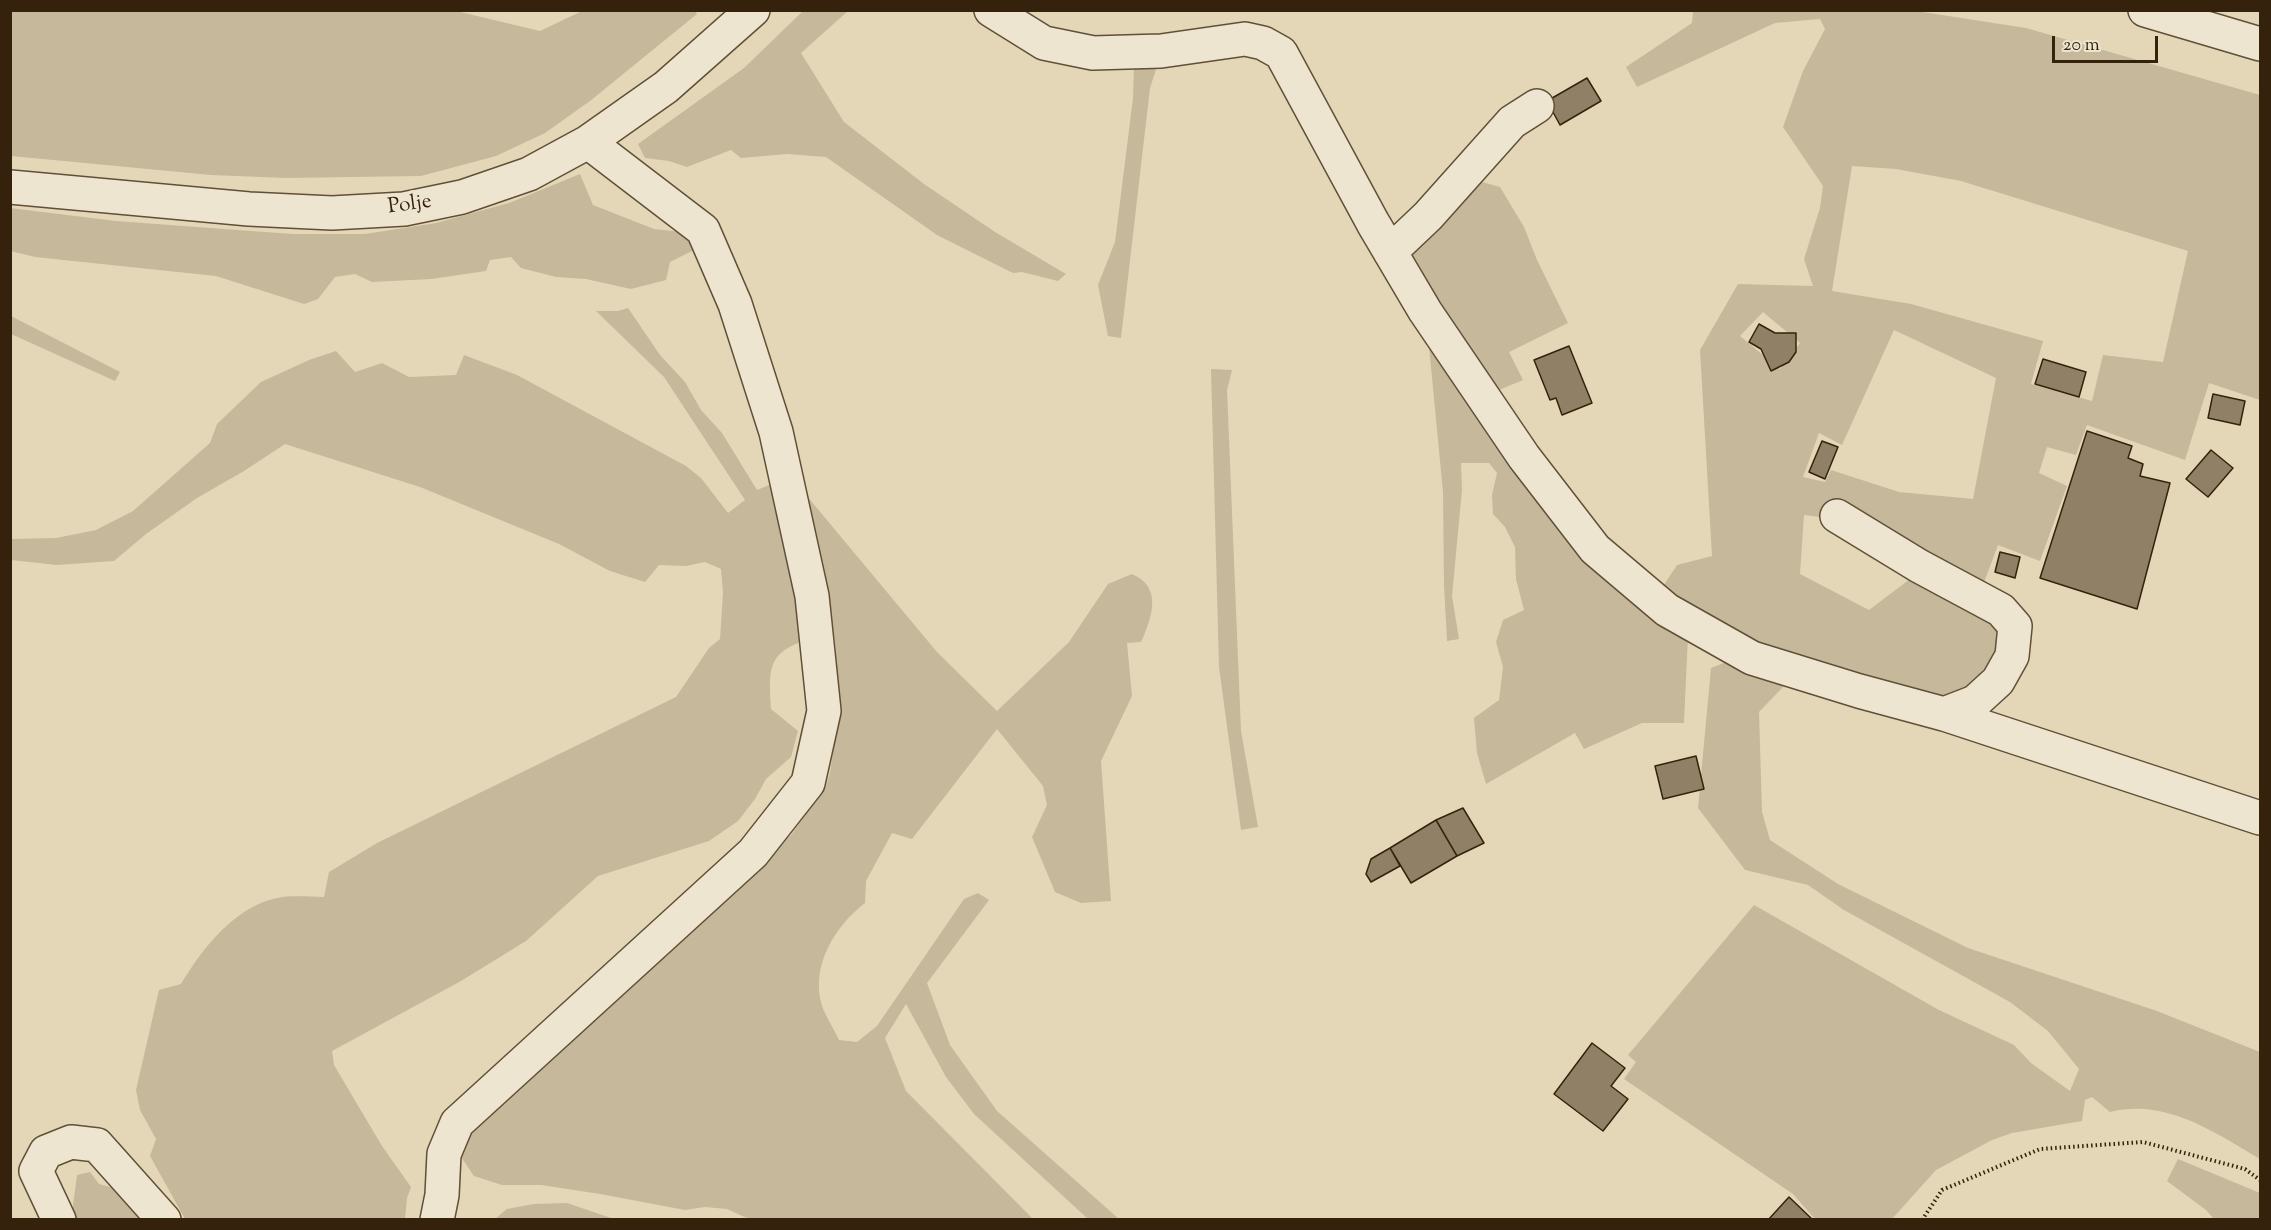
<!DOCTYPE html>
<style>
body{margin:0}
#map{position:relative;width:2271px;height:1230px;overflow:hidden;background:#e4d7b7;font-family:"Sorts Mill Goudy",serif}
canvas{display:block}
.frame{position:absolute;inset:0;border:12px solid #35220c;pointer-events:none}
.scale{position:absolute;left:2052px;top:36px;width:106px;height:27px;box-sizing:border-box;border:3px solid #35220c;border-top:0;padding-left:8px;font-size:18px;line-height:21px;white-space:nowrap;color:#35220c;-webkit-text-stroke:4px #ede5d0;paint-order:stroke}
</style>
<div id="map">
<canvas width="2271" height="1230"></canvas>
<div class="frame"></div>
<div class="scale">20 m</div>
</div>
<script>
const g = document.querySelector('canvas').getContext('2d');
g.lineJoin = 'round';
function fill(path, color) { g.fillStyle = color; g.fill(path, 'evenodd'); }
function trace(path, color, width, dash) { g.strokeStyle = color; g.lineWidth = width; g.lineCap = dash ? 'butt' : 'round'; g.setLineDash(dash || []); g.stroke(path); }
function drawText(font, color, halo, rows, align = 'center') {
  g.font = font + ' "Sorts Mill Goudy",serif'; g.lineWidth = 6; g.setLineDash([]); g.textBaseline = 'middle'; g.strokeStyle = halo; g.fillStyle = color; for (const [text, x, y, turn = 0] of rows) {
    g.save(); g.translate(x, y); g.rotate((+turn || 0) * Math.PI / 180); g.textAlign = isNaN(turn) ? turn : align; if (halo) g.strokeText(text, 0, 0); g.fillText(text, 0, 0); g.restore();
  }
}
fill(new Path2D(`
 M 452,10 L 540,31 L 582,11 L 695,10 L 697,14 L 590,101 L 545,133 L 496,156 L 421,176 L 286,178 L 211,175 L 11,156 L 11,11 Z
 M 804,10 L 848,11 L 801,53 L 844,122 L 924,184 L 995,232 L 1066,274 L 1058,281 L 1022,272 L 1013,273 L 937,235 L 826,157 L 787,154 L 741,158 L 731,150 L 687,167 L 669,161 L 645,158 L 638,144 L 744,68 Z
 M 1693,11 L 1916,11 L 2026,28 L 2260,95 L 2260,400 L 2209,383 L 2185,460 L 2087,425 L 2076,455 L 2047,447 L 2039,473 L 2067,486 L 2040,561 L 1998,545 L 1983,585 L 1827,518 L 1804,515 L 1800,574 L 1869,610 L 1918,573 L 2009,634 L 1971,694 L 1934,705 L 1753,648 L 1662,588 L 1677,565 L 1712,556 L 1700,350 L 1738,284 L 1813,286 L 1804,259 L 1820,208 L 1823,186 L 1783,127 L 1803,71 L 1825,29 L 1820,19 L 1775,23 L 1637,87 L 1626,67 L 1692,23 ZM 1852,166 L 1896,169 L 1961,181 L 2188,251 L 2163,362 L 2103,355 L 2092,401 L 2031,384 L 2043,341 L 1911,304 L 1832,291 ZM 1763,312 L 1800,343 L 1780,369 L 1740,336 ZM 1894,330 L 1996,378 L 1973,499 L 1899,492 L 1831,470 L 1825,482 L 1803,477 L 1819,433 L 1842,445 Z
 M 1158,63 L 1150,88 L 1121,338 L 1108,336 L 1098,285 L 1115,242 L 1133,98 L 1134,65 Z
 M 580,174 L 593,205 L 654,229 L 682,232 L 696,249 L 670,262 L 666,280 L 631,289 L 586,279 L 556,277 L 521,268 L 511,257 L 490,260 L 486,271 L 431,279 L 372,282 L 355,274 L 335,277 L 318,299 L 304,304 L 216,276 L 35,257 L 11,251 L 10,208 L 116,221 L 224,229 L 293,234 L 365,234 L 436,223 L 509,203 Z
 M 1475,180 L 1500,187 L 1524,227 L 1537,260 L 1568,323 L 1509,352 L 1523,380 L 1499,390 L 1446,319 L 1406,251 Z
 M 628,308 L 660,355 L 685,382 L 701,410 L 722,433 L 757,490 L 774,483 L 806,640 C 766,653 769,671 771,709 L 798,731 L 791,757 L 766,779 L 755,799 L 738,821 L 709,841 L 598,876 L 526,941 L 461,981 L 332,1051 L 334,1065 L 382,1146 L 411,1187 L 407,1198 L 405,1219 L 185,1219 L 150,1156 L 156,1139 L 140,1110 L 136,1090 L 159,990 L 181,984 C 202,949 234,907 277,898 C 292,895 309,897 324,897 L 329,872 L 377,843 L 676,697 L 709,648 L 720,639 L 723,593 L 721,569 L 705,562 L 686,566 L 659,565 L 645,582 L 610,571 L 559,544 L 420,487 L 285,444 L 244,471 L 197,498 L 146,534 L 114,561 L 57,565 L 11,560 L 10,539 L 56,538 L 96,530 L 133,511 L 210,443 L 217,424 L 261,382 L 309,360 L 336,351 L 355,372 L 382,363 L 409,377 L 456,375 L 464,355 L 517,375 L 686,466 L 701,478 L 728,513 L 745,500 L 664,377 L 596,311 L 618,311 Z
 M 11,316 L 120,372 L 115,381 L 11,334 Z
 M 1428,336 L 1688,635 L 1684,723 L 1642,723 L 1584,749 L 1575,733 L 1486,784 L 1477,753 L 1474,718 L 1499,700 L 1503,667 L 1496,642 L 1503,620 L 1524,610 L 1516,579 L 1515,547 L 1505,527 L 1493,514 L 1492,495 L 1497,473 L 1489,463 L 1461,463 L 1462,490 L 1452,596 L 1459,639 L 1447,641 L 1444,585 L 1443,492 Z
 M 1211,369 L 1232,370 L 1227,390 L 1241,731 L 1258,827 L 1241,830 L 1219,667 Z
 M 806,495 L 937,652 L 997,711 L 1069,642 L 1108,584 L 1132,574 C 1163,587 1152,618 1141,642 L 1127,643 L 1132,696 L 1101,761 L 1111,901 L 1081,903 L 1055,892 L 1032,837 L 1047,805 L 1043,786 L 997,729 L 912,839 L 892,833 L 866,881 L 865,903 C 835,926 810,966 822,1006 C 826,1017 834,1029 839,1040 L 857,1042 L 877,1026 L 964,899 L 978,893 L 989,900 L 927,983 L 950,1045 L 997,1111 L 1119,1219 L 1088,1219 L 974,1114 L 946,1077 L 906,1004 L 885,1038 L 906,1091 L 1033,1219 L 749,1219 L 727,1209 L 705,1207 L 685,1210 L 600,1194 L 541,1185 L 502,1185 L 474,1176 L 452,1144 L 608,1000 L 791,835 L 826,786 L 830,773 L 840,707 L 835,644 L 823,567 Z
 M 1734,659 L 1789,676 L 1783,687 L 1759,712 L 1762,812 L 1770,840 L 1838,884 L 1968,948 L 2157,1011 L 2260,1052 L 2260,1159 C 2214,1132 2166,1098 2110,1112 L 2092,1097 L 2085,1100 L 2082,1121 L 2012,1133 L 1992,1140 L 1936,1170 L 1892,1219 L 1815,1219 L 1793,1194 L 1624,1079 L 1636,1062 L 1628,1055 L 1754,905 L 1939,1010 L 2014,1045 L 2031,1063 L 2070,1091 L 2079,1069 L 2048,1031 L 2010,1002 L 1844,910 L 1808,885 L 1745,870 L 1698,808 L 1711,668 Z
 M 2178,1159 L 2260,1193 L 2260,1219 L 2214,1219 L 2206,1210 L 2167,1181 Z
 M 90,1172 L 99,1184 L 131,1193 L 151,1219 L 74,1219 L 72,1213 L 77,1175 Z
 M 567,1203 L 614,1219 L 495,1219 L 507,1209 L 534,1204 Z`), '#c6b89a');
const building = new Path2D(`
 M 1587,78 L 1601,101 L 1560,125 L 1547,101 Z
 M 1759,324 L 1775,333 L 1796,333 L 1796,352 L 1789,362 L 1771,371 L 1761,349 L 1749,342 Z
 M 1569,346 L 1592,403 L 1562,415 L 1556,398 L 1550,400 L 1534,360 Z
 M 2043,359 L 2086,372 L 2079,397 L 2035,384 Z
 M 2213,394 L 2245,401 L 2240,425 L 2208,418 Z
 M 2087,431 L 2132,446 L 2128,458 L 2143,464 L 2140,476 L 2170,483 L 2137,609 L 2040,578 Z
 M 1822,441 L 1838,447 L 1825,479 L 1809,472 Z
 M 2211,450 L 2233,468 L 2208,497 L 2186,479 Z
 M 2000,552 L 2020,557 L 2015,578 L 1995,572 Z
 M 1696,756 L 1704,789 L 1663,799 L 1655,766 Z
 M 1463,808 L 1484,843 L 1457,856 L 1436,820 Z
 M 1436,820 L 1457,856 L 1411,883 L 1390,848 Z
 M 1390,848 L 1400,866 L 1371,882 L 1366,874 L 1371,859 Z
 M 1592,1043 L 1625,1068 L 1611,1086 L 1628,1099 L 1603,1131 L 1554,1094 Z
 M 1789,1197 L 1813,1220 L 1768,1220 Z`);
fill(building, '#908065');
trace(building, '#35220c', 1.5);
const minor = new Path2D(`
 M 991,10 L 1044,43 L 1093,53 L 1161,51 L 1245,39 L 1263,43 L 1281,53 L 1373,223 L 1425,311 L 1524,457 L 1595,549 L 1667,610 L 1752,658 L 1859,691 L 1944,714 L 2260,818
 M 2145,10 L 2260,44
 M 10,187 L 249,209 L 332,213 L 404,209 L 462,197 L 529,174 L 588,142 L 666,87 L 753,10
 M 1390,252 L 1428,216 L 1512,122 L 1537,106
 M 1837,516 L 1919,566 L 2001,610 L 2015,626 L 2012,656 L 1998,681 L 1975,702 L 1944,714
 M 59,1220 L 36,1171 L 46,1152 L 71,1142 L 97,1145 L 164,1220
 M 437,1220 L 442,1195 L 444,1154 L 457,1123 L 753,853 L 808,783 L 824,711 L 812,596 L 776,432 L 735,304 L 703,230 L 588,142`);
trace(minor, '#614f37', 36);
trace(new Path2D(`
 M 1922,1220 L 1942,1190 L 2040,1149 L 2143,1142 L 2245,1169 L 2260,1180`), '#35220c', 4, [1.5, 3]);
trace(minor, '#ede5d0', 33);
drawText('21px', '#35220c', '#ede5d0', [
 ["Polje",410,206,-8]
]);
</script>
